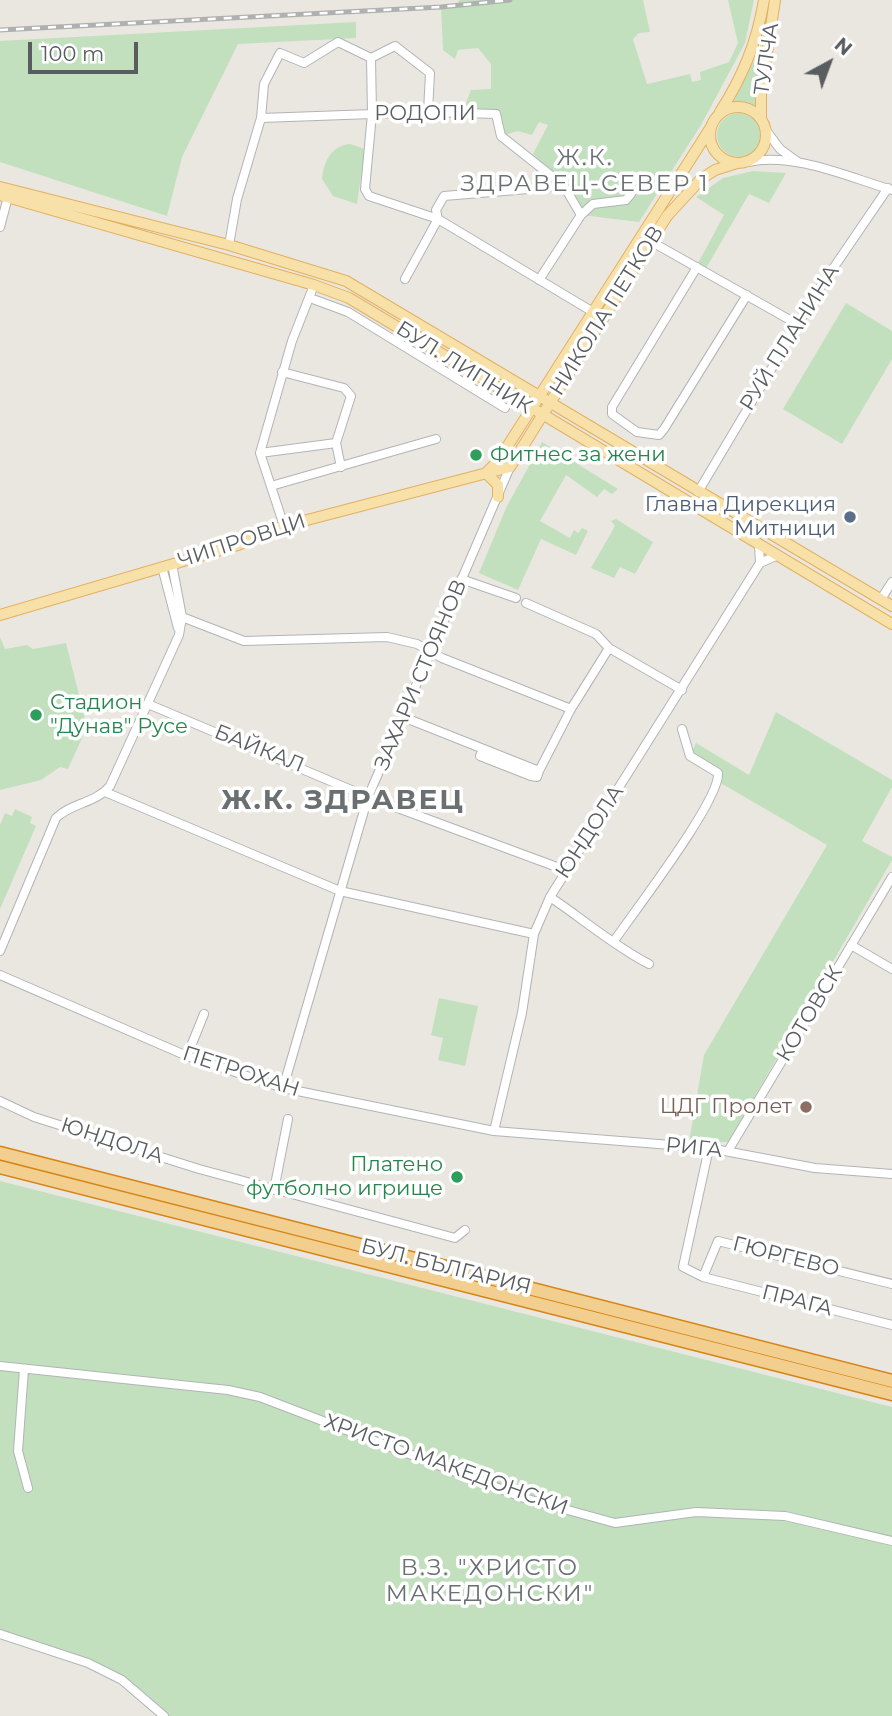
<!DOCTYPE html>
<meta charset="utf-8">
<style>
body{margin:0}
#map{position:relative;width:892px;height:1716px;overflow:hidden;background:#eae7e0;font-family:Montserrat,sans-serif}
canvas{display:block}
.north{position:absolute;left:794px;top:28px;width:70px;height:70px;-webkit-text-stroke:5px #fff;paint-order:stroke;rotate:41deg;font-size:19px;font-weight:700;line-height:28px;text-align:center;color:#595d60}
.north::after{content:'';display:block;margin:auto;width:24px;height:32px;background:#595d60;clip-path:polygon(50% 0,100% 100%,50% 72%,0 100%)}
.scale{position:absolute;left:28px;top:42px;width:110px;height:32px;box-sizing:border-box;border:4px solid #595d60;border-top:0;padding-left:9px;font-size:21px;line-height:24px;white-space:nowrap;color:#595d60;-webkit-text-stroke:5px #fff;paint-order:stroke}
</style>
<div id="map">
<canvas width="892" height="1716"></canvas>
<div class="north">N</div>
<div class="scale">100 m</div>
</div>
<script>
const g = document.querySelector('canvas').getContext('2d');
g.lineJoin = 'round';
function fill(path, color) { g.fillStyle = color; g.fill(path, 'evenodd'); }
function trace(path, color, width, dash) { g.strokeStyle = color; g.lineWidth = width; g.lineCap = dash ? 'butt' : 'round'; g.setLineDash(dash || []); g.stroke(path); }
function drawText(font, color, halo, rows, align = 'center') {
  g.font = font + ' Montserrat,sans-serif'; g.lineWidth = 7; g.setLineDash([]); g.textBaseline = 'middle'; g.strokeStyle = halo; g.fillStyle = color; for (const [text, x, y, turn = 0] of rows) {
    g.save(); g.translate(x, y); g.rotate((+turn || 0) * Math.PI / 180); g.textAlign = isNaN(turn) ? turn : align; if (halo) g.strokeText(text, 0, 0); g.fillText(text, 0, 0); g.restore();
  }
}
fill(new Path2D(`
 M 459,0 L 643,0 L 650,32 L 639,33 L 633,39 L 647,84 L 690,74 L 692,82 L 701,80 L 700,72 L 729,62 L 738,43 L 728,0 L 754,0 L 745,43 L 701,125 L 639,222 L 581,215 L 564,186 L 533,154 L 548,125 L 539,122 L 532,135 L 518,131 L 501,136 L 495,114 L 462,113 L 471,90 L 491,89 L 491,64 L 478,48 L 458,50 L 455,59 L 443,50 L 441,7 L 458,6 Z
 M 768,0 L 756,107 L 733,103 L 759,51 Z
 M 356,22 L 356,38 L 238,44 L 182,157 L 167,216 L 0,162 L 0,41 Z
 M717 135a22 22 0 1 1 44 0a22 22 0 1 1-44 0Z
 M 350,144 L 365,149 L 357,204 L 333,196 L 322,179 C 324,161 331,146 350,144 Z
 M 753,171 L 786,173 L 769,203 L 749,194 L 705,270 L 697,265 L 724,215 L 696,197 L 723,178 Z
 M 846,303 L 892,331 L 892,359 L 842,444 L 783,409 Z
 M 542,442 L 618,489 L 612,494 L 604,489 L 597,497 L 566,475 L 540,521 L 570,538 L 574,530 L 578,533 L 582,528 L 588,531 L 576,555 L 541,539 L 518,590 L 479,573 L 506,508 Z
 M 616,519 L 653,542 L 635,574 L 620,567 L 614,578 L 591,568 L 615,526 L 611,521 Z
 M 0,637 L 5,649 L 27,645 L 33,649 L 66,643 L 87,727 L 68,769 L 60,767 L 41,780 L 0,790 Z
 M 776,712 L 892,780 L 892,787 L 862,841 L 892,857 L 892,860 L 728,1142 L 689,1142 L 704,1055 L 827,845 L 719,782 L 718,773 L 690,756 L 696,743 L 749,775 Z
 M 15,809 L 32,817 L 30,823 L 36,826 L 0,909 L 0,825 L 5,813 L 12,816 Z
 M 439,998 L 478,1006 L 465,1066 L 438,1060 L 443,1038 L 431,1035 Z
 M 0,1181 L 892,1407 L 892,1716 L 161,1716 L 130,1686 L 88,1663 L 0,1634 Z`), '#c2e0be');
const minor = new Path2D(`
 M 371,58 L 372,114 L 365,189 L 369,196 L 438,219 L 603,318
 M 261,118 L 428,112 L 496,114 L 501,136 L 564,186 L 581,215
 M 765,129 L 780,149 L 798,162
 M 748,162 C 794,152 848,177 892,190
 M 0,227 L 8,197
 M 652,242 L 797,324
 M 229,245 L 237,199 L 261,118 L 264,84 L 280,53 L 304,63 L 338,42 L 371,58 L 395,46 L 430,73 L 428,112
 M 697,267 L 612,407 L 612,414 L 637,432 L 659,435 L 664,429 L 747,295
 M 405,279 L 438,219 L 436,210 L 444,196 L 564,186
 M 539,280 L 581,215 L 593,204 L 626,200 L 631,194
 M 310,298 L 348,312 L 505,408
 M 282,372 L 344,388 L 351,396 L 336,443 L 341,467
 M 260,453 L 336,443
 M 271,486 L 436,439
 M 698,492 L 819,289 L 888,188
 M 284,526 L 260,453 L 292,341 L 314,285
 M 759,546 L 760,563 L 776,556
 M 162,567 L 178,628
 M 461,579 L 516,598
 M 881,599 L 892,582
 M 526,603 L 596,634 L 609,648 L 682,690
 M 182,617 L 244,641 L 387,637 L 417,644 L 442,658 L 571,709 L 609,648
 M 148,704 L 368,797 L 565,870
 M 403,717 L 539,771 L 571,709
 M 483,749 L 480,756 L 531,776 L 537,777 L 539,771
 M 105,792 L 340,891 L 534,934
 M 550,897 C 583,919 614,946 649,964
 M 614,941 C 633,913 721,799 718,773 L 690,756 L 682,729
 M 851,945 L 892,969
 M 0,951 L 56,818 C 71,803 96,803 110,786 L 179,635 L 182,617 L 172,564
 M 0,975 L 187,1056 L 283,1088 L 494,1131 L 709,1148 L 815,1168 L 892,1174
 M 187,1056 L 204,1014
 M 283,1088 L 368,797 L 510,467
 M 0,1101 L 34,1117 L 199,1169 L 455,1238 L 465,1230
 M 494,1131 L 522,1013 L 534,934 L 550,897 L 760,563
 M 709,1148 L 683,1267 L 703,1277 L 892,1325
 M 728,1151 L 892,877
 M 274,1190 L 288,1119
 M 703,1277 L 718,1241 L 892,1284
 M 0,1366 L 228,1390 L 260,1397 L 524,1498 L 615,1523 L 696,1512 L 785,1516 L 892,1541
 M 24,1369 L 18,1451 L 28,1488
 M 0,1634 L 88,1663 L 122,1680 L 164,1716`);
const major = new Path2D(`
 M710 135a28 28 0 1 1 56 0a28 28 0 1 1-56 0Z
 M 720,112 C 743,76 757,42 764,0
 M 761,119 L 761,93 L 775,0
 M 0,187 L 229,245 L 346,281 L 892,606
 M 0,195 L 314,285 L 349,298 L 892,624
 M 487,472 L 498,461 L 711,127
 M 486,473 L 498,485 L 498,497
 M 0,615 L 238,545 L 284,526 L 510,467 L 667,216 L 701,179 L 715,170 L 737,163`);
const highway = new Path2D(`
 M 0,1153 L 892,1381
 M 0,1167 L 892,1394`);
trace(minor, '#b1b4b7', 10);
trace(major, '#e3b060', 12);
trace(highway, '#d68414', 15);
trace(minor, '#fff', 8);
trace(major, '#f7e1a9', 10);
trace(highway, '#f2ce8f', 12);
const rail = new Path2D(`
 M 0,30 L 441,7 L 510,0`);
trace(rail, '#afb0b0', 5);
trace(rail, '#fff', 2.5, [8]);
for (const [x, y, r, color] of [
 [476,455,7,"#2e9e5b"],
 [850,517,7,"#5c6f8a"],
 [36,715,7,"#2e9e5b"],
 [806,1107,7,"#8d6e63"],
 [457,1177,7,"#2e9e5b"]
]) { const dot = new Path2D(); dot.arc(x, y, r, 0, 2 * Math.PI); g.fillStyle = color; g.fill(dot); trace(dot, '#fff', 2.5); }
drawText('21px', '#595d60', '#fff', [
 ["ТУЛЧА",767,59,-82],
 ["РОДОПИ",425,114],
 ["НИКОЛА ПЕТКОВ",607,311,-58],
 ["РУЙ ПЛАНИНА",790,338,-58],
 ["БУЛ. ЛИПНИК",464,368,32],
 ["ЧИПРОВЦИ",242,541,-18],
 ["ЗАХАРИ СТОЯНОВ",421,675,-67],
 ["БАЙКАЛ",259,749,22],
 ["ЮНДОЛА",590,832,-57],
 ["КОТОВСК",810,1014,-59],
 ["ПЕТРОХАН",241,1072,18],
 ["ЮНДОЛА",112,1141,18],
 ["РИГА",694,1148,6],
 ["ГЮРГЕВО",786,1257,14],
 ["БУЛ. БЪЛГАРИЯ",446,1267,14],
 ["ПРАГА",797,1301,14],
 ["ХРИСТО МАКЕДОНСКИ",446,1465,20]
]);
drawText('21px', '#27864d', '#fff', [
 ["Фитнес за жени",490,455],
 ["Стадион",50,703],
 ["\"Дунав\" Русе",50,727],
 ["Платено",443,1165,"right"],
 ["футболно игрище",443,1189,"right"]
], 'left');
drawText('21px', '#4e5e75', '#fff', [
 ["Главна Дирекция",836,505],
 ["Митници",836,529]
], 'right');
drawText('21px', '#785e54', '#fff', [
 ["ЦДГ Пролет",792,1107]
], 'right');
g.letterSpacing = '2px';
drawText('23px', '#6a6f72', '#fff', [
 ["Ж.К.",585,158],
 ["ЗДРАВЕЦ-СЕВЕР 1",585,184],
 ["В.З. \"ХРИСТО",490,1568],
 ["МАКЕДОНСКИ\"",490,1594]
]);
g.letterSpacing = '0px';
g.letterSpacing = '2px';
drawText('bold 28px', '#6a6f72', '#fff', [
 ["Ж.К. ЗДРАВЕЦ",343,801]
]);
g.letterSpacing = '0px';
</script>
